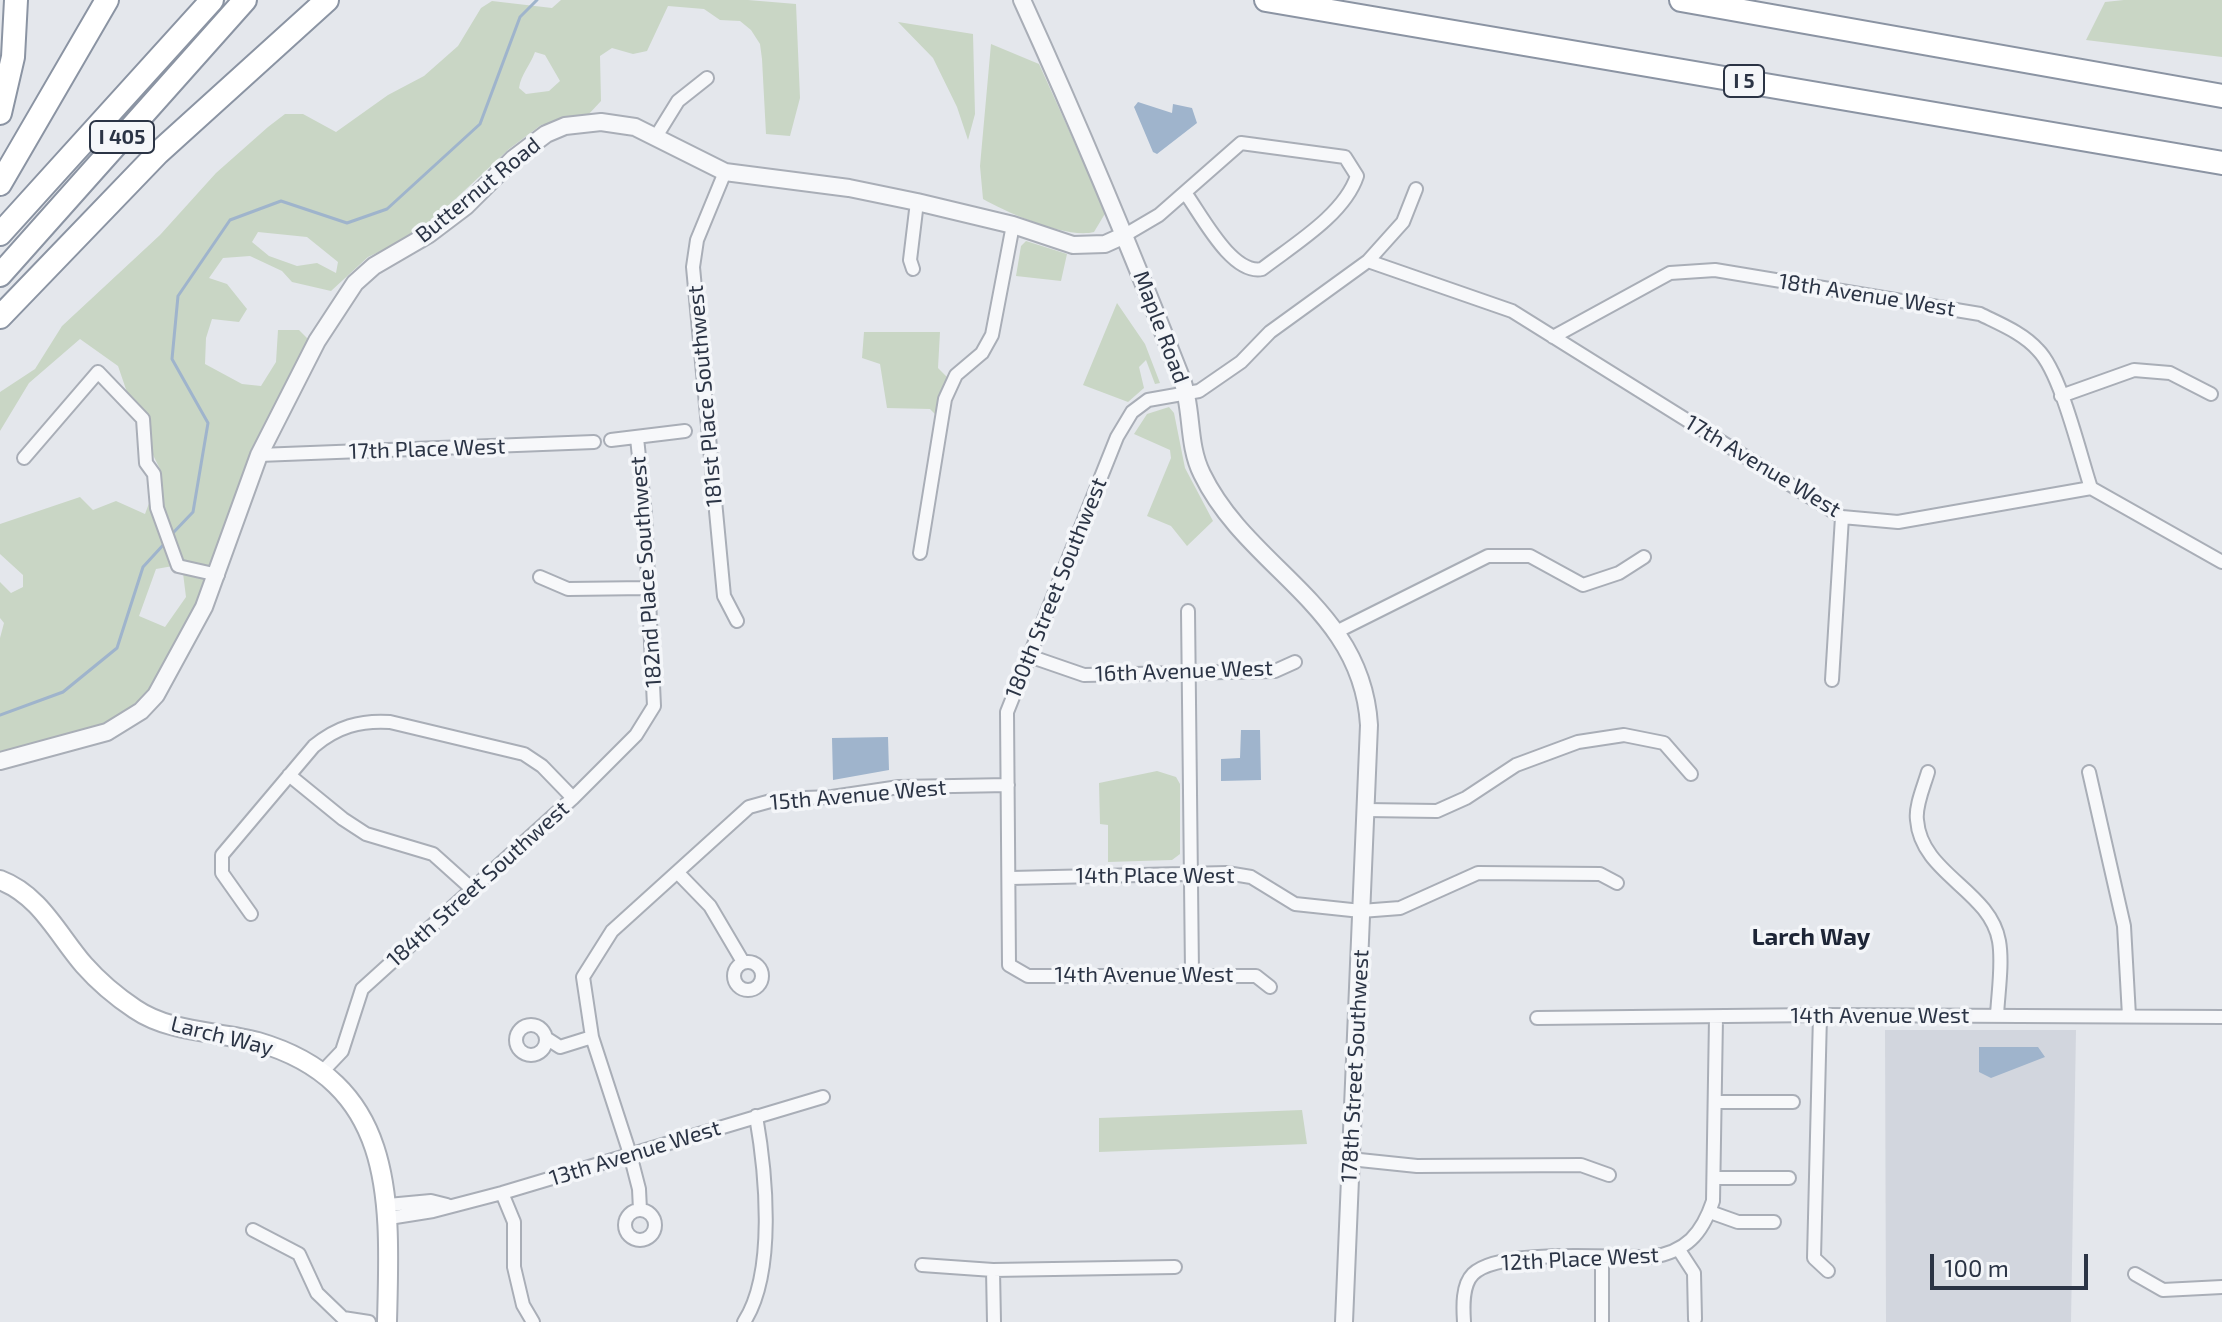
<!DOCTYPE html>
<style>
body{margin:0}
#map{position:relative;width:2222px;height:1322px;overflow:hidden;background:#e4e7ec;font-family:"Exo 2",sans-serif}
canvas{display:block}
.scale{position:absolute;left:1930px;top:1254px;width:158px;height:36px;box-sizing:border-box;border:4px solid #2b3445;border-top:0;padding-left:10px;font-size:24px;line-height:28px;white-space:nowrap;color:#2b3445;-webkit-text-stroke:6px #f4f6f9;paint-order:stroke}
</style>
<div id="map">
<canvas width="2222" height="1322"></canvas>
<div class="scale">100 m</div>
</div>
<script>
const g = document.querySelector('canvas').getContext('2d');
g.lineJoin = 'round';
function fill(path, color) { g.fillStyle = color; g.fill(path, 'evenodd'); }
function trace(path, color, width, dash) { g.strokeStyle = color; g.lineWidth = width; g.lineCap = dash ? 'butt' : 'round'; g.setLineDash(dash || []); g.stroke(path); }
function drawText(font, color, halo, rows, align = 'center') {
  g.font = font + ' "Exo 2",sans-serif'; g.lineWidth = 7; g.setLineDash([]); g.textBaseline = 'middle'; g.strokeStyle = halo; g.fillStyle = color; for (const [text, x, y, turn = 0] of rows) {
    g.save(); g.translate(x, y); g.rotate((+turn || 0) * Math.PI / 180); g.textAlign = isNaN(turn) ? turn : align; if (halo) g.strokeText(text, 0, 0); g.fillText(text, 0, 0); g.restore();
  }
}
fill(new Path2D(`
 M 1885,1030 L 2076,1030 L 2071,1322 L 1886,1322 Z`), '#d2d6de');
fill(new Path2D(`
 M 561,0 L 748,0 L 796,4 L 800,98 L 790,136 L 766,134 L 762,59 L 760,44 L 751,30 L 740,21 L 720,20 L 704,9 L 668,6 L 647,51 L 633,54 L 612,48 L 600,56 L 601,101 L 588,115 L 541,125 L 509,149 L 419,233 L 368,257 L 331,291 L 292,282 L 282,271 L 250,256 L 223,258 L 209,278 L 227,284 L 247,309 L 239,322 L 212,319 L 206,338 L 205,364 L 242,384 L 261,386 L 276,362 L 278,330 L 299,330 L 311,342 L 218,567 L 152,690 L 98,732 L 0,751 L 0,638 L 4,623 L 0,618 L 0,582 L 11,593 L 23,587 L 23,575 L 0,554 L 0,524 L 80,497 L 93,510 L 116,501 L 145,514 L 161,471 L 139,427 L 118,366 L 80,339 L 29,383 L 0,431 L 0,392 L 35,369 L 62,326 L 160,235 L 216,173 L 268,127 L 285,114 L 303,114 L 336,132 L 388,95 L 424,76 L 458,46 L 481,8 L 492,1 L 552,8 ZM 535,52 L 545,55 L 560,81 L 549,91 L 526,94 L 519,88 C 521,74 530,66 535,52 ZM 258,232 L 307,237 L 338,262 L 336,273 L 317,263 L 297,266 L 269,256 L 252,242 ZM 173,566 L 183,573 L 186,597 L 165,627 L 139,616 L 156,569 Z
 M 2124,0 L 2222,0 L 2222,57 L 2086,40 L 2105,2 Z
 M 898,22 L 973,34 L 975,114 L 968,140 L 957,107 L 933,58 Z
 M 991,44 L 1039,64 L 1106,212 L 1094,232 C 1066,239 1008,213 983,199 L 980,166 Z
 M 1026,241 L 1067,254 L 1061,281 L 1016,276 L 1021,246 Z
 M 1117,303 L 1145,344 L 1160,383 L 1155,384 L 1146,360 L 1139,367 L 1144,388 L 1128,402 L 1083,385 Z
 M 864,332 L 940,332 L 938,368 L 947,377 L 937,416 L 930,409 L 887,408 L 880,364 L 862,358 Z
 M 1169,407 L 1174,413 L 1185,468 L 1213,521 L 1187,546 L 1171,526 L 1147,516 L 1171,458 L 1170,450 L 1134,434 L 1147,414 Z
 M 1157,771 L 1176,777 L 1180,784 L 1180,854 L 1172,860 L 1108,862 L 1108,825 L 1100,824 L 1099,783 Z
 M 1302,1110 L 1307,1144 L 1099,1152 L 1099,1118 Z`), '#c9d6c5');
fill(new Path2D(`
 M 1138,102 L 1172,113 L 1173,104 L 1192,108 L 1197,123 L 1157,154 L 1153,152 L 1134,107 Z
 M 1241,730 L 1260,730 L 1261,780 L 1221,781 L 1221,759 L 1240,758 Z
 M 888,737 L 889,770 L 833,780 L 832,738 Z
 M 1979,1047 L 2038,1047 L 2045,1057 L 1991,1078 L 1979,1072 Z`), '#9fb4cc');
trace(new Path2D(`
 M 172,534 L 193,512 L 208,423 L 172,359 L 178,296 L 230,220 L 281,201 L 347,223 L 387,209 L 480,124 L 520,17 L 537,0
 M 0,715 L 63,692 L 117,648 L 143,567 L 165,543`), '#9fb4cc', 3);
const minor = new Path2D(`
 M 657,135 L 678,101 L 707,78
 M 725,172 L 697,240 L 693,267 L 724,596 L 737,621
 M 1125,235 L 1159,215 L 1241,143 L 1345,157 L 1357,176 C 1344,215 1293,245 1262,269 C 1232,275 1202,216 1186,194
 M 1368,261 L 1403,222 L 1416,189
 M 913,269 L 910,260 L 917,202
 M 1553,337 L 1670,273 L 1715,270 L 1980,314 C 2000,324 2023,333 2038,350 C 2061,373 2080,455 2091,488
 M 2061,396 L 2134,370 L 2170,373 L 2211,394
 M 611,440 L 685,431
 M 259,455 L 594,442
 M 24,458 L 98,372 L 143,419 L 146,463 L 154,474 L 157,508 L 178,566 L 218,575
 M 920,553 L 945,399 L 956,375 L 982,353 L 992,335 L 1013,225
 M 540,577 L 568,589 L 647,588
 M 1188,611 L 1192,973
 M 1336,632 L 1488,556 L 1530,556 L 1583,585 L 1619,573 L 1644,557
 M 1029,656 L 1084,675 L 1275,671 L 1295,662
 M 1832,680 L 1842,517
 M 1928,772 C 1924,786 1915,806 1917,820 C 1921,874 1990,890 1999,941 C 2003,964 1998,993 1997,1016
 M 2089,772 L 2124,926 L 2129,1016
 M 289,775 L 343,819 L 366,834 L 433,854 L 472,889
 M 1366,810 L 1437,811 L 1466,798 L 1516,765 L 1578,742 L 1624,735 L 1664,743 L 1691,774
 M 678,873 L 710,906 L 743,962
 M 1011,878 L 1227,873 L 1251,877 L 1295,904 L 1361,911 L 1400,908 L 1478,873 L 1600,874 L 1617,883
 M 251,914 L 222,873 L 222,855 L 314,746 C 337,727 360,720 390,722 L 524,754 L 542,766 L 573,798
 M734 976a14 14 0 1 1 28 0a14 14 0 1 1-28 0Z
 M 1270,987 L 1256,976 L 1028,976 L 1009,965 L 1007,712 L 1117,437 L 1132,412 L 1148,400 L 1199,391 L 1241,362 L 1270,332 L 1368,261 L 1512,311 L 1842,517 L 1898,522 L 2091,488 L 2222,562
 M 1820,1015 L 1814,1258 L 1828,1271
 M 1537,1018 L 1820,1015 L 2222,1017
 M516 1040a15 15 0 1 1 30 0a15 15 0 1 1-30 0Z
 M 546,1038 L 560,1047 L 592,1037
 M 322,1072 L 342,1051 L 362,989 L 573,798 L 636,735 L 654,706 L 645,514 L 637,438
 M 1715,1102 L 1793,1102
 M 1350,1159 L 1417,1166 L 1581,1165 L 1609,1175
 M 1714,1178 L 1789,1178
 M 502,1193 L 514,1222 L 514,1267 L 523,1305 L 533,1322
 M 388,1205 L 431,1201 L 447,1205
 M625 1225a15 15 0 1 1 30 0a15 15 0 1 1-30 0Z
 M 640,1210 L 639,1189 L 630,1154 L 592,1037 L 583,977 L 612,931 L 749,807 L 778,799 L 832,797 L 899,787 L 1008,785
 M 1710,1212 L 1738,1222 L 1774,1222
 M 389,1218 L 433,1211 L 502,1193 L 823,1097
 M 253,1230 L 299,1254 L 317,1293 L 343,1318 L 369,1322
 M 1679,1250 L 1694,1273 L 1695,1319
 M 922,1265 L 993,1270 L 1175,1267
 M 993,1270 L 994,1322
 M 2135,1274 L 2163,1290 L 2222,1287
 M 744,1322 C 776,1273 766,1173 756,1116
 M 1464,1322 C 1463,1307 1462,1285 1473,1274 C 1499,1248 1611,1258 1651,1257 C 1686,1252 1702,1234 1713,1201 L 1716,1018
 M 1602,1322 L 1602,1259`);
const tertiary = new Path2D(`
 M 1022,0 C 1079,125 1132,252 1182,380 C 1193,410 1187,444 1202,474 C 1248,569 1362,606 1369,725 L 1344,1322
 M 0,761 L 107,732 L 141,711 L 156,695 L 204,607 L 259,455 L 317,341 L 355,283 L 374,266 L 429,234 L 466,206 L 513,159 L 546,134 L 565,126 L 601,122 L 635,127 L 725,172 L 849,188 L 917,202 L 1013,225 L 1073,245 L 1105,244 L 1125,235`);
const secondary = new Path2D(`
 M 0,880 C 40,895 58,935 84,965 C 99,982 117,997 135,1009 C 170,1033 218,1031 258,1042 C 398,1083 390,1203 387,1322`);
const motorway = new Path2D(`
 M 1266,0 L 2222,163
 M 1681,0 L 2222,96
 M 0,113 L 13,57 L 16,0
 M 0,184 L 107,0
 M 0,234 L 212,0
 M 0,275 L 245,0
 M 0,317 L 158,153 L 327,0`);
trace(minor, '#a9aeb7', 16);
trace(tertiary, '#a9aeb7', 20);
trace(secondary, '#a9aeb7', 22);
trace(motorway, '#8b94a3', 26);
trace(minor, '#f7f8fa', 12);
trace(tertiary, '#f7f8fa', 16);
trace(secondary, '#fff', 18);
trace(motorway, '#fff', 22);
for (const [x, y, w] of [
 [1744,81,40],
 [122,137,64]
]) { const box = new Path2D(); box.roundRect(x - w / 2, y - 16, w, 32, 6); g.fillStyle = '#f4f6f9'; g.fill(box); trace(box, '#2b3445', 2); }
drawText('bold 20px', '#2b3445', null, [
 ["I 5",1744,81],
 ["I 405",122,137]
]);
drawText('22px', '#2b3445', '#f4f6f9', [
 ["Butternut Road",478,190,-39],
 ["18th Avenue West",1867,295,9],
 ["Maple Road",1161,327,69],
 ["181st Place Southwest",705,396,-95],
 ["17th Place West",427,449,-2],
 ["17th Avenue West",1763,466,31],
 ["182nd Place Southwest",646,572,-94],
 ["180th Street Southwest",1056,588,-68],
 ["16th Avenue West",1184,671,-2],
 ["15th Avenue West",858,795,-5],
 ["14th Place West",1155,876],
 ["184th Street Southwest",478,884,-42],
 ["14th Avenue West",1144,975],
 ["14th Avenue West",1880,1016],
 ["Larch Way",222,1036,14],
 ["178th Street Southwest",1355,1066,-87],
 ["13th Avenue West",635,1153,-17],
 ["12th Place West",1580,1259,-3]
]);
drawText('bold 24px', '#1d2536', '#f4f6f9', [
 ["Larch Way",1811,937]
]);
</script>
